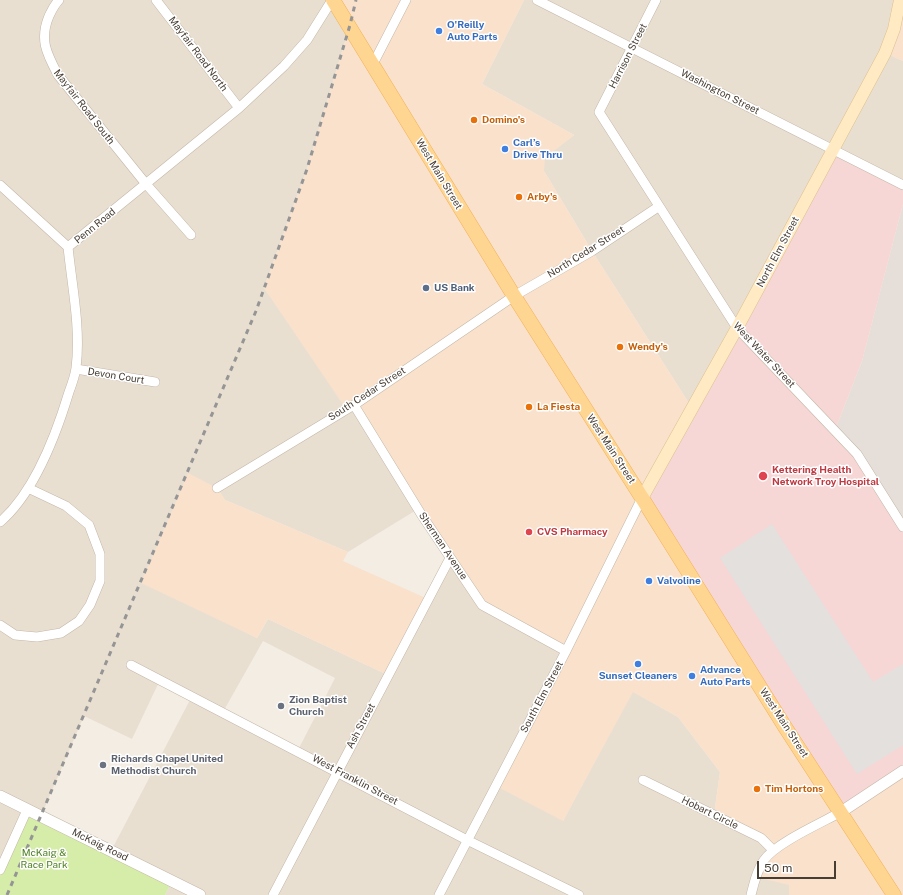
<!DOCTYPE html>
<meta charset="utf-8">
<style>
body{margin:0}
#map{position:relative;width:903px;height:895px;overflow:hidden;background:#f4ede4;font-family:"Public Sans",sans-serif}
canvas{display:block}
.scale{position:absolute;left:757px;top:861px;width:79px;height:18px;box-sizing:border-box;border:2px solid #473d33;border-top:0;padding-left:5px;font-size:12px;line-height:14px;white-space:nowrap;color:#473d33;-webkit-text-stroke:3px #fff;paint-order:stroke}
</style>
<div id="map">
<canvas width="903" height="895"></canvas>
<div class="scale">50 m</div>
</div>
<script>
const g = document.querySelector('canvas').getContext('2d');
g.lineJoin = 'round';
function fill(path, color) { g.fillStyle = color; g.fill(path, 'evenodd'); }
function trace(path, color, width, dash) { g.strokeStyle = color; g.lineWidth = width; g.lineCap = dash ? 'butt' : 'round'; g.setLineDash(dash || []); g.stroke(path); }
function drawText(font, color, halo, rows, align = 'center') {
  g.font = font + ' "Public Sans",sans-serif'; g.lineWidth = 3; g.setLineDash([]); g.textBaseline = 'middle'; g.strokeStyle = halo; g.fillStyle = color; for (const [text, x, y, turn = 0] of rows) {
    g.save(); g.translate(x, y); g.rotate((+turn || 0) * Math.PI / 180); g.textAlign = isNaN(turn) ? turn : align; if (halo) g.strokeText(text, 0, 0); g.fillText(text, 0, 0); g.restore();
  }
}
fill(new Path2D(`
 M 0,0 L 333,0 L 350,25 L 307,169 L 264,288 L 354,405 L 418,509 L 348,552 L 225,500 L 217,488 L 241,630 L 257,638 L 268,619 L 388,675 L 450,558 L 566,651 L 563,821 L 632,691 L 678,717 L 720,772 L 714,815 L 761,838 L 789,885 L 789,895 L 165,895 L 172,881 L 111,851 L 192,696 L 160,680 L 132,739 L 84,716 L 41,816 L 0,870 ZM 263,641 L 335,678 L 298,750 L 223,712 Z
 M 524,0 L 900,0 L 886,53 L 903,61 L 903,185 L 692,408 L 592,251 L 544,171 L 544,158 L 574,135 L 482,84 Z`), '#e9dfd1');
fill(new Path2D(`
 M 333,0 L 524,0 L 482,84 L 574,135 L 545,158 L 544,171 L 592,251 L 692,408 L 903,771 L 903,895 L 789,895 L 789,885 L 756,877 L 773,850 L 714,815 L 720,772 L 678,717 L 633,692 L 563,821 L 496,786 L 566,651 L 482,605 L 354,405 L 346,409 L 264,288 L 307,169 L 350,25 Z
 M 903,0 L 903,61 L 885,53 Z
 M 188,473 L 217,488 L 225,500 L 348,552 L 343,561 L 428,599 L 388,675 L 268,619 L 257,638 L 141,583 Z`), '#f9e1cc');
fill(new Path2D(`
 M 903,204 L 903,527 L 835,430 L 862,361 Z`), '#e6dfd9');
fill(new Path2D(`
 M 832,150 L 903,185 L 903,204 L 862,361 L 835,430 L 903,527 L 903,771 L 841,812 L 642,498 Z`), '#f6d7d5');
fill(new Path2D(`
 M 27,810 L 172,881 L 165,895 L 0,895 L 0,868 Z`), '#d5eda8');
fill(new Path2D(`
 M 772,524 L 873,682 L 903,664 L 903,745 L 857,774 L 720,558 Z`), '#e4e0dd');
const minor = new Path2D(`
 M 59,0 C 54,5 52,10 49,16 C 39,40 47,54 58,75 L 146,184 L 191,235
 M 156,0 L 239,108
 M 537,0 L 903,185
 M 656,0 L 599,112 L 737,328 L 857,454 L 903,527
 M 373,64 L 406,0
 M 0,185 L 68,247
 M 68,247 L 239,108 L 284,66 L 307,40 L 332,0
 M 76,369 L 155,382
 M 354,405 L 421,514 L 482,605 L 566,651
 M 217,488 L 354,405 L 514,296 L 592,251 L 658,207
 M 0,522 C 34,493 56,435 69,392 C 72,384 75,376 76,368 C 81,329 72,286 68,247
 M 0,625 L 15,635 L 37,637 L 61,633 L 79,621 L 90,605 L 100,581 L 100,554 L 89,525 L 66,506 L 28,488
 M 131,665 L 467,840 L 579,895
 M 643,780 L 761,838 L 773,850
 M 0,870 L 27,810
 M 273,895 L 450,558
 M 439,895 L 566,651 L 642,498
 M 751,895 C 754,883 757,870 764,860 C 776,843 821,823 841,812`);
const tertiary = new Path2D(`
 M 0,796 L 200,895
 M 841,812 L 903,771`);
const secondary = new Path2D(`
 M 642,498 L 737,328 L 885,53 L 894,29 L 900,0`);
const primary = new Path2D(`
 M 333,0 L 514,296 L 642,498 L 785,727 L 894,895`);
trace(minor, '#c3b7a8', 10);
trace(tertiary, '#c3b7a8', 12);
trace(secondary, '#dcc190', 13);
trace(primary, '#f1b355', 15);
trace(minor, '#fff', 9);
trace(tertiary, '#fff', 11);
trace(secondary, '#ffeac3', 12);
trace(primary, '#ffd592', 14);
trace(new Path2D(`
 M 7,895 L 256,311 L 307,169 L 350,25 L 356,0`), '#959595', 3, [5, 5]);
for (const [x, y, r, color] of [
 [439,31,4,"#3f7fe0"],
 [474,120,4,"#e8710a"],
 [505,149,4,"#3f7fe0"],
 [519,197,4,"#e8710a"],
 [426,288,4,"#5c6f8a"],
 [620,347,4,"#e8710a"],
 [529,407,4,"#e8710a"],
 [763,476,5,"#e0444e"],
 [529,532,4,"#e0444e"],
 [649,581,4,"#3f7fe0"],
 [638,664,4,"#3f7fe0"],
 [692,676,4,"#3f7fe0"],
 [281,706,4,"#6b7280"],
 [103,765,4,"#6b7280"],
 [757,789,4,"#e8710a"]
]) { const dot = new Path2D(); dot.arc(x, y, r, 0, 2 * Math.PI); g.fillStyle = color; g.fill(dot); trace(dot, '#fff', 1.5); }
drawText('bold 10px', '#366cbe', '#fff', [
 ["O'Reilly",447,25],
 ["Auto Parts",447,37],
 ["Carl’s",513,143],
 ["Drive Thru",513,155],
 ["Valvoline",657,581],
 ["Advance",700,670],
 ["Auto Parts",700,682],
 ["Sunset Cleaners",638,676,"center"]
], 'left');
drawText('10px', '#473d33', '#fff', [
 ["Mayfair Road North",198,54,53],
 ["Harrison Street",628,56,-63],
 ["Washington Street",720,92,27],
 ["Mayfair Road South",84,107,52],
 ["West Main Street",439,174,59],
 ["Penn Road",95,226,-39],
 ["North Cedar Street",586,252,-32],
 ["North Elm Street",778,252,-62],
 ["West Water Street",764,355,47],
 ["Devon Court",116,376,9],
 ["South Cedar Street",367,394,-33],
 ["West Main Street",611,449,57],
 ["Sherman Avenue",443,546,56],
 ["South Elm Street",542,697,-62],
 ["West Main Street",784,723,57],
 ["Ash Street",361,726,-62],
 ["West Franklin Street",355,780,28],
 ["Hobart Circle",710,813,26],
 ["McKaig Road",100,845,26]
]);
drawText('bold 10px', '#c56008', '#fff', [
 ["Domino's",482,120],
 ["Arby's",527,197],
 ["Wendy's",628,347],
 ["La Fiesta",537,407],
 ["Tim Hortons",765,789]
], 'left');
drawText('bold 10px', '#4e5e75', '#fff', [
 ["US Bank",434,288]
], 'left');
drawText('bold 10px', '#be3a42', '#fff', [
 ["Kettering Health",772,470],
 ["Network Troy Hospital",772,482],
 ["CVS Pharmacy",537,532]
], 'left');
drawText('bold 10px', '#5b616d', '#fff', [
 ["Zion Baptist",289,700],
 ["Church",289,712],
 ["Richards Chapel United",111,759],
 ["Methodist Church",111,771]
], 'left');
drawText('10px', '#4d7f20', '#fff', [
 ["McKaig &",44,853],
 ["Race Park",44,865]
]);
</script>
